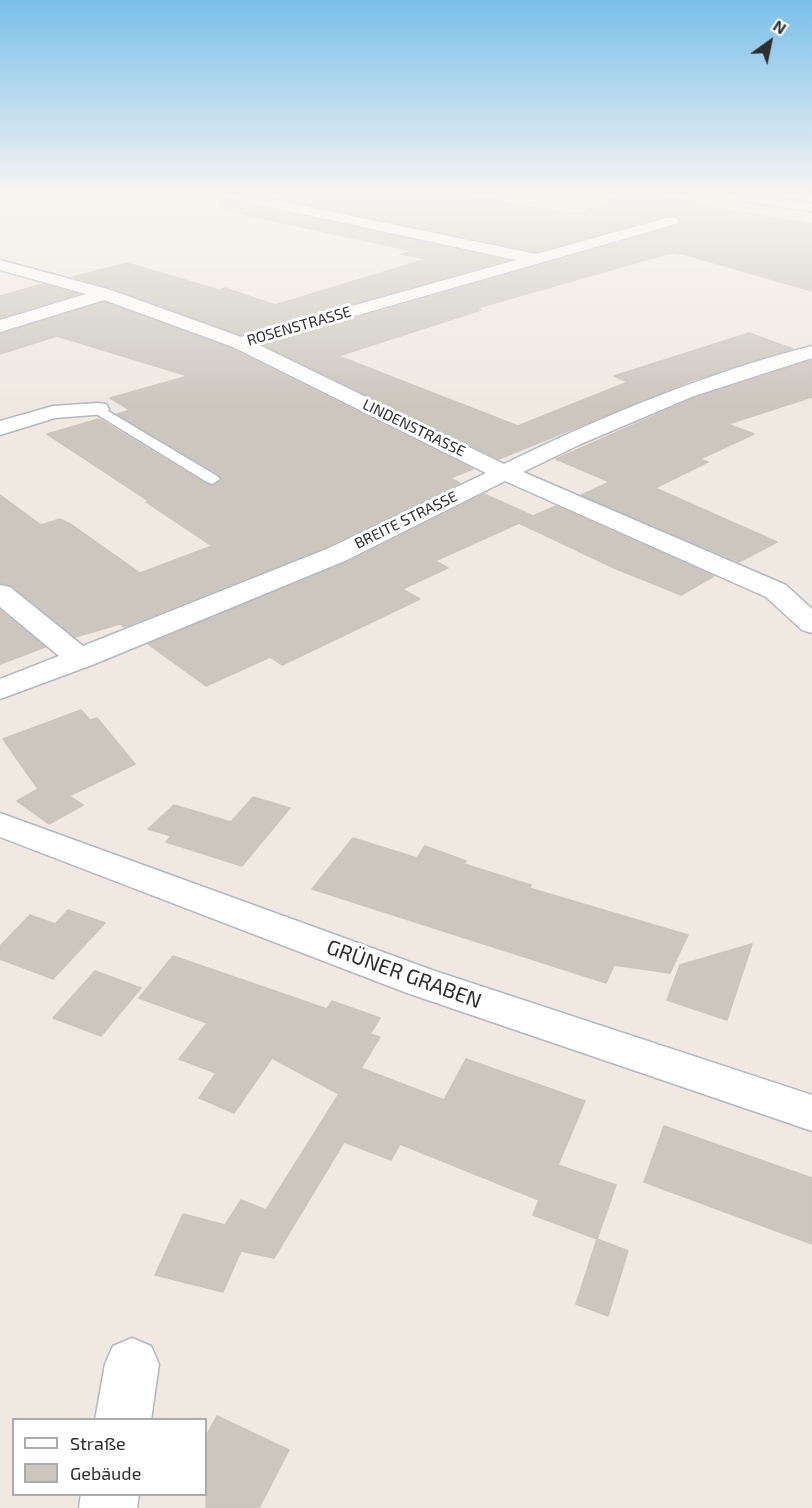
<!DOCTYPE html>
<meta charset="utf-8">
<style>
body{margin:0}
#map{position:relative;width:812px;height:1508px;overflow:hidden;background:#efe9e1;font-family:"Exo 2",sans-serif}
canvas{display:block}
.legend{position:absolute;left:12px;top:1418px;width:195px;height:78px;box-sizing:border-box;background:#fff;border:2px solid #ababab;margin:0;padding:8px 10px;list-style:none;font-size:18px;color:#2e2e2e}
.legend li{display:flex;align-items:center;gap:12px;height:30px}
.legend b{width:30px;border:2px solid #ababab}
.north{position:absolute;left:740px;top:12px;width:60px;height:60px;-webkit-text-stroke:4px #fff;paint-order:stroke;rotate:33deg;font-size:16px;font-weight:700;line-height:24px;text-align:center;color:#2e2e2e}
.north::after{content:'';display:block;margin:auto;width:21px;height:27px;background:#2e2e2e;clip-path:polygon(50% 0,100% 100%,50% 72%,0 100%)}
</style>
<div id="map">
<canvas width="812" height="1508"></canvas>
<ul class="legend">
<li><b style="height:8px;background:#fff"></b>Straße</li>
<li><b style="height:16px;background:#cbc7bf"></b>Gebäude</li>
</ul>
<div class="north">N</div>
</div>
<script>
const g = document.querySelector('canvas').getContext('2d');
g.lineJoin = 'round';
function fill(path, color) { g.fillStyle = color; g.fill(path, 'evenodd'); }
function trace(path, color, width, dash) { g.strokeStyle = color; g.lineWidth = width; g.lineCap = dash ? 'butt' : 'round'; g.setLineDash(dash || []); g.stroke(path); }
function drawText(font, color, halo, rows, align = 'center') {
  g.font = font + ' "Exo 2",sans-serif'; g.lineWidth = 6; g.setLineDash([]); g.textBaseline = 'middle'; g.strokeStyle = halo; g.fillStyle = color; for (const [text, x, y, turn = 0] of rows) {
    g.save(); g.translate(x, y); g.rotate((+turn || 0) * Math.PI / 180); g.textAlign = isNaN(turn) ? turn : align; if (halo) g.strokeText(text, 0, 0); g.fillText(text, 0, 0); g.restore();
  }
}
const building = new Path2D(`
 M 220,195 L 233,201 L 507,260 L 241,335 L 112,288 L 72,277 L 127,263 L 219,290 L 225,288 L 275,305 L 427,259 L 401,254 L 413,251 L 218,209 Z
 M 260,195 L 459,195 L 579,214 L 622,195 L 648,195 L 701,203 L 698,205 L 812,224 L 812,291 L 683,254 L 670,253 L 477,308 L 481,310 L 338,356 L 518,426 L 628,382 L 614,376 L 749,333 L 793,349 L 693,380 L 499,459 L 263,345 L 677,226 L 681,219 L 676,216 L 665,216 L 536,252 Z
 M 43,284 L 78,294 L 0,318 L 0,296 Z
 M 104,302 L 232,349 L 473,469 L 450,478 L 460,483 L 328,546 L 124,627 L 120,624 L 75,637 L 11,585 L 0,583 L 0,495 L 41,525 L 60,519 L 72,525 L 140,573 L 212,546 L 146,502 L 149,501 L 47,434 L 99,419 L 206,484 L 213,486 L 222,479 L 218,474 L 117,414 L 130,410 L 110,398 L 188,376 L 57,336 L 0,354 L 0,334 Z
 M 812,360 L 812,397 L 728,424 L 754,434 L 700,459 L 708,462 L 655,488 L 777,542 L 739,562 L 581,495 L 610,482 L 556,459 L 695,398 Z
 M 484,494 L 533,516 L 556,506 L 714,576 L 681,595 L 614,568 L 519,523 L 435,561 L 448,568 L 402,589 L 420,599 L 282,665 L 270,657 L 206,686 L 148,644 L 348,562 Z
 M 0,610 L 45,647 L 0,664 Z
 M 81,710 L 90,720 L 97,718 L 135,764 L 69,796 L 83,805 L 49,824 L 17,801 L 38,789 L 3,739 Z
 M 253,797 L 290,808 L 242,866 L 166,842 L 171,836 L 148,829 L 174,805 L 231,822 Z
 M 353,838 L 417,858 L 425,846 L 466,861 L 464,864 L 531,885 L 529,888 L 688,935 L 670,973 L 614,965 L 606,983 L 312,889 Z
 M 68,910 L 105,923 L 53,979 L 0,959 L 0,946 L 30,915 L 55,924 Z
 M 752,944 L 727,1020 L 667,1000 L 680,965 Z
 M 173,956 L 327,1009 L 332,1001 L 380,1018 L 370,1034 L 380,1037 L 361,1068 L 444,1100 L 466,1059 L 585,1101 L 558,1165 L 616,1185 L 597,1239 L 533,1215 L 539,1200 L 400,1144 L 391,1160 L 344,1142 L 274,1258 L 241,1251 L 223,1292 L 155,1275 L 183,1214 L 225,1225 L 241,1200 L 266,1210 L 339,1094 L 272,1058 L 234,1113 L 199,1098 L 216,1073 L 179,1059 L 207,1023 L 139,998 Z
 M 95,971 L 141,988 L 101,1036 L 53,1018 Z
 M 664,1126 L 812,1178 L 812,1244 L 644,1182 Z
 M 597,1239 L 628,1251 L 608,1316 L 576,1304 Z
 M 217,1416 L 289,1450 L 259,1508 L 206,1508 L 206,1436 Z`);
fill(building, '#cbc7bf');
trace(building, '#cbc5ba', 1.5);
const lane = new Path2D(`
 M 98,405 L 217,476 L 220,479 L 212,484 L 207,482 L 93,412 L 91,409 Z`);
const street = new Path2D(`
 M 226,195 L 251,195 L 536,254 L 666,218 L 676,218 L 679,221 L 676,224 L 257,344 L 504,464 C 603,416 706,373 812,346 L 812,358 L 694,396 L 583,443 L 523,472 L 786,585 L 812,609 L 812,633 L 802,630 L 766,597 L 505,481 L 347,560 L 92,665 L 0,699 L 0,679 L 59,656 L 0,607 L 0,585 L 10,587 L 83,646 L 329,548 L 486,473 L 233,347 L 104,300 L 0,332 L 0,320 L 86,294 L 0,270 L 0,260 L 111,290 L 241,337 L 516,260 L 233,199 Z
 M 98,403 L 106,404 L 109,409 L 106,414 L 55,418 L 0,435 L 0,421 L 53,406 Z
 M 0,813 L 435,971 L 812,1095 L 812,1131 L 407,993 L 0,837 Z
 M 132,1338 L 151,1346 L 159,1364 L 151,1420 L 95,1420 L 105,1364 L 113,1346 Z
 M 81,1494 L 139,1494 L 137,1508 L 79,1508 Z`);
const secondary = new Path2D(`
 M 723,195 L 756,195 L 812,203 L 812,211 L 730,199 Z`);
trace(lane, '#b4b7c1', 3);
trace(street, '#b4b7c1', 3);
trace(secondary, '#b4b7c1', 3);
fill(lane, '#fff');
fill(street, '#fff');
fill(secondary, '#fff');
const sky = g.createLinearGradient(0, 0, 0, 406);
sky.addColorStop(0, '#7abfeb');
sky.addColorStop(0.48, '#f8f5f2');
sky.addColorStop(1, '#f8f5f200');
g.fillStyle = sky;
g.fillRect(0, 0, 812, 406);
drawText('15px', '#2e2e2e', '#fff', [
 ["ROSENSTRASSE",299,326,-16],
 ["LINDENSTRASSE",414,428,26],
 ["BREITE STRASSE",406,520,-26]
]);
drawText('21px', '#2e2e2e', '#fff', [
 ["GRÜNER GRABEN",404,974,20]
]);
</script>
